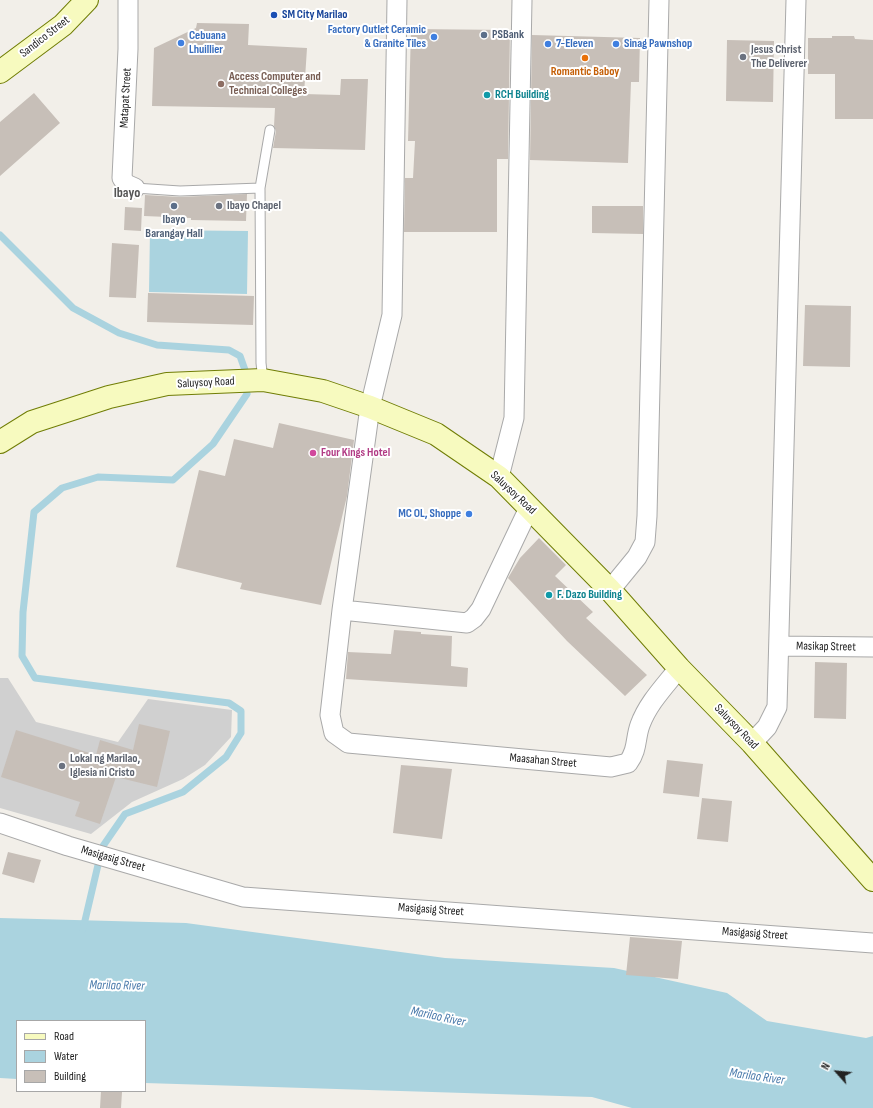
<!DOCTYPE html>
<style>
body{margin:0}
#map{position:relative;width:873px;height:1108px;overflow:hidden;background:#f2efe9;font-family:"Sofia Sans Condensed",sans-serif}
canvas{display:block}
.legend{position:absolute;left:16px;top:1020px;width:130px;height:72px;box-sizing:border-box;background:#fff;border:1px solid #a7a7a7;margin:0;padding:5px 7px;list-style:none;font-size:12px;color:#222}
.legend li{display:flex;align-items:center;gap:8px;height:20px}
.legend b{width:20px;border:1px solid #a7a7a7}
.north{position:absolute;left:817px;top:1052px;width:40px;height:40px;-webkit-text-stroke:3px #fff;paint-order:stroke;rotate:297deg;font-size:11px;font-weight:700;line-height:16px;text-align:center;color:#222}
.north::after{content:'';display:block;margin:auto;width:14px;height:18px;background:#222;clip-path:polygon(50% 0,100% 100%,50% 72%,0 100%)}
</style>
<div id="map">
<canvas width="873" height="1108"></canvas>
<ul class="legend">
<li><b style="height:5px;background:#f7fabf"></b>Road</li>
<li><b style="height:11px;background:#aad3df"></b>Water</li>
<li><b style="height:11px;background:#c7bfb8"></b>Building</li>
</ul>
<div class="north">N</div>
</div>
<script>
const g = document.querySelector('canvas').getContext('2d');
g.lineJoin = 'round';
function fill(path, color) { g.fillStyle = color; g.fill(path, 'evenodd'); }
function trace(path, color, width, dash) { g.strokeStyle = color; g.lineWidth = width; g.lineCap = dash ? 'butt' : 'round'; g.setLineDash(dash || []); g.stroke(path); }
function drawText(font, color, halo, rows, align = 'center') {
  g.font = font + ' "Sofia Sans Condensed",sans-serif'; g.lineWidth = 4; g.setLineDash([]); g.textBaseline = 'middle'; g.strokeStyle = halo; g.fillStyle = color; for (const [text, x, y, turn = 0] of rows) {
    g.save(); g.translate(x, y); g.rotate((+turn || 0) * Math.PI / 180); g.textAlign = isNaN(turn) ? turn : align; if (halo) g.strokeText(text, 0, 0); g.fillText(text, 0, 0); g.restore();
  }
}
fill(new Path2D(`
 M 0,678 L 8,678 L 36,722 L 118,742 L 148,699 L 232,710 L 231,737 L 205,765 L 183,779 L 132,802 L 91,834 L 0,808 Z`), '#d0d0d0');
fill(new Path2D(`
 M 150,230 L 248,231 L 247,294 L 149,292 Z
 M 0,918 L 186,923 L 445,958 L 614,968 L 727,993 L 767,1021 L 866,1038 L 873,1036 L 873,1108 L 632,1108 L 592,1097 L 145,1083 L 145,1021 L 17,1021 L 17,1079 L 0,1078 Z`), '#aad3df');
trace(new Path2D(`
 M 0,235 L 73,308 L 119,333 L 157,345 L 229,350 L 240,356 L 245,370
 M 103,846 L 125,814 L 183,792 L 226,757 L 241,733 L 241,711 L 229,703 L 35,678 L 22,656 L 23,612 L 34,512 L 62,488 L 98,477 L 173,480 L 213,444 L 247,394
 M 83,929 L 98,865`), '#aad3df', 7);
fill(new Path2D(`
 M 197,23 L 249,24 L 248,45 L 307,48 L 304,94 L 340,95 L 341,79 L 368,79 L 365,150 L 273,148 L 276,131 L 274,126 L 275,108 L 152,106 L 154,48 L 196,28 Z
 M 411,29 L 510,30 L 508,159 L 497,159 L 497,232 L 404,232 L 405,178 L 413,178 L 415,141 L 408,141 Z
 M 532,35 L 640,38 L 639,82 L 631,82 L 628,163 L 530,160 Z
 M 832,36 L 854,36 L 855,39 L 873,40 L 873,119 L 835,119 L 835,74 L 808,74 L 808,38 L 832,38 Z
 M 727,40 L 774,41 L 773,102 L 726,101 Z
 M 34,93 L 60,123 L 0,176 L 0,122 Z
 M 247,194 L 246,221 L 191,220 L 191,218 L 144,216 L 145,195 L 180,197 Z
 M 592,206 L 643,206 L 643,234 L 592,233 Z
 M 125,207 L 142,208 L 141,231 L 124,230 Z
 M 112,243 L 139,245 L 136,298 L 109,297 Z
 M 148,293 L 254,296 L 253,325 L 147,322 Z
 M 805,305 L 851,306 L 850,367 L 803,366 Z
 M 279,423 L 354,440 L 347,496 L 321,605 L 240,589 L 242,583 L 176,567 L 199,470 L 225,476 L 234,439 L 273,448 Z
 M 539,538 L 566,565 L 555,576 L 593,612 L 586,618 L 647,675 L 625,696 L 567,641 L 508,578 L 520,558 Z
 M 394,630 L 421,632 L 421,634 L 452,636 L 451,666 L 468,668 L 467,687 L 346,679 L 348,652 L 391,654 Z
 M 815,662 L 847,663 L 846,719 L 814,718 Z
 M 139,724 L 170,731 L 157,787 L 116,777 L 100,824 L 75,816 L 80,802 L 1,777 L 16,730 L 96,755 L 100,740 L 133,750 Z
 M 667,760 L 703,764 L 699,797 L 663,793 Z
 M 401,765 L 452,769 L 442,839 L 393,833 Z
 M 702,798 L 732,801 L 728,842 L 697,839 Z
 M 8,852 L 41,860 L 34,883 L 2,874 Z
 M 630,937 L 682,941 L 678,979 L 626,975 Z
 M 101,1091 L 122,1092 L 121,1108 L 100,1108 Z`), '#c7bfb8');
const service = new Path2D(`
 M 135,188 L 180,191 L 260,188
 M 263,380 L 261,363 L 260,188 L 270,130`);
const minor = new Path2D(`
 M 128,0 L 128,49 L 122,178 L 126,184 L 135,188
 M 397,0 L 392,315 L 370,407 L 342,610 L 330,715 L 334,733 L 348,743 L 611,767 L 628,763 C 638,749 635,739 640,725 C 648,703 665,686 679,668
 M 499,477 L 514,418 L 522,0
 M 610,590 L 637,557 L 645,542 L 647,516 L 659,0
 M 342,610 L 467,623 L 474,618 L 481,609 L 529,508
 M 779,646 L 873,647
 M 752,743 L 767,727 L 777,707 L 796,0
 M 0,823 L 68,846 L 243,897 L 873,943`);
const secondary = new Path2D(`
 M 0,72 L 63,25 L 87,0
 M 0,442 L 32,422 L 109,397 L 167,384 L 263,380 L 323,391 L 370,407 L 436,434 L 499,477 L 610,590 L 679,668 L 752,743 L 873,880`);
trace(service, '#a9a9a9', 11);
trace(minor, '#a9a9a9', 21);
trace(secondary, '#707d05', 24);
trace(service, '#fff', 9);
trace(minor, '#fff', 19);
trace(secondary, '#f7fabf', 22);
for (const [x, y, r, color] of [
 [274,15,4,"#1a4fb4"],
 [484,35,4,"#5c6f8a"],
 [434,37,4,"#3f7fe0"],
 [181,43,4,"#3f7fe0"],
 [548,44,4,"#3f7fe0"],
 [616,44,4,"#3f7fe0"],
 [743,57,4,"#6b7280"],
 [585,58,4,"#e8710a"],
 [221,84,4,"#8d6e63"],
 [487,95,4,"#0f9aa8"],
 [174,206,4,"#5c6f8a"],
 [219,206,4,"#6b7280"],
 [313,453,4,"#d1479c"],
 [469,514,4,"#3f7fe0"],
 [549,595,4,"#0f9aa8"],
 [62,766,4,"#6b7280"]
]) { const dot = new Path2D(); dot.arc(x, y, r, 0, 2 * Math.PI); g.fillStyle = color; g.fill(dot); trace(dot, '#fff', 1.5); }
drawText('bold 12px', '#164399', '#fff', [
 ["SM City Marilao",282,15]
], 'left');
drawText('bold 12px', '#366cbe', '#fff', [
 ["Factory Outlet Ceramic",426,30,"right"],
 ["& Granite Tiles",426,44,"right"],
 ["Cebuana",189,36],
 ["Lhuillier",189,50],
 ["7-Eleven",556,44],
 ["Sinag Pawnshop",624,44],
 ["MC OL, Shoppe",461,514,"right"]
], 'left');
drawText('bold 12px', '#4e5e75', '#fff', [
 ["PSBank",492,35],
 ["Ibayo",174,220,"center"],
 ["Barangay Hall",174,234,"center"]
], 'left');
drawText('12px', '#222', '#fff', [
 ["Sandico Street",45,37,-38],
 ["Matapat Street",126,98,-87],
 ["Saluysoy Road",206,383,-3],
 ["Saluysoy Road",513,493,43],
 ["Masikap Street",826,647,1],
 ["Saluysoy Road",736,727,46],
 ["Maasahan Street",543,761,5],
 ["Masigasig Street",113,859,16],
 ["Masigasig Street",431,910,4],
 ["Masigasig Street",755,934,4]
]);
drawText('bold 12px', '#5b616d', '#fff', [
 ["Jesus Christ",751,50],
 ["The Deliverer",751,64],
 ["Ibayo Chapel",227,206],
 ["Lokal ng Marilao,",70,759],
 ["Iglesia ni Cristo",70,773]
], 'left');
drawText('bold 12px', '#c56008', '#fff', [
 ["Romantic Baboy",585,72]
]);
drawText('bold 12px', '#785e54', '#fff', [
 ["Access Computer and",229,77],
 ["Technical Colleges",229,91]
], 'left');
drawText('bold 12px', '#0d838f', '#fff', [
 ["RCH Building",495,95],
 ["F. Dazo Building",557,595]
], 'left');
drawText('bold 12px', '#b23c85', '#fff', [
 ["Four Kings Hotel",321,453]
], 'left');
drawText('italic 13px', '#4a7aab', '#fff', [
 ["Marilao River",117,986,1],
 ["Marilao River",438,1017,12],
 ["Marilao River",757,1077,8]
]);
drawText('bold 14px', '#555', '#fff', [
 ["Ibayo",127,193]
]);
</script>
